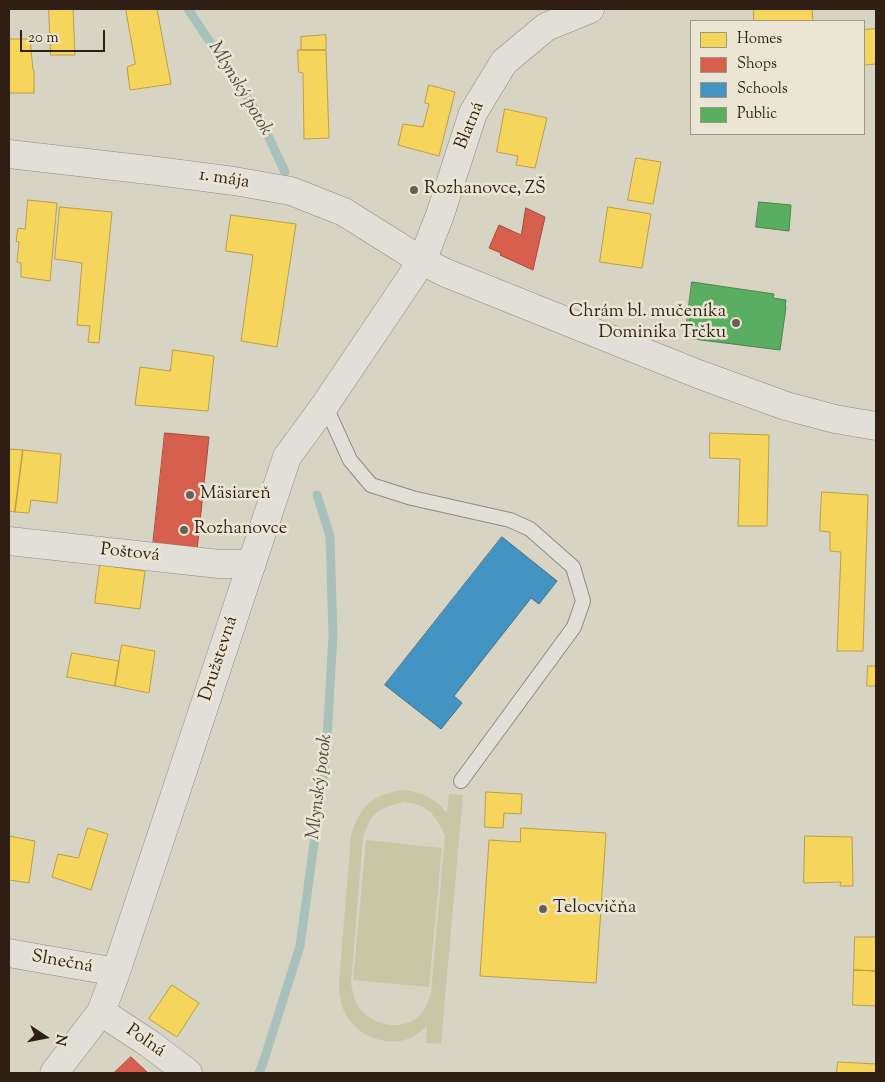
<!DOCTYPE html>
<meta charset="utf-8">
<style>
body{margin:0}
#map{position:relative;width:885px;height:1082px;overflow:hidden;background:#d8d4c4;font-family:"Sorts Mill Goudy",serif}
canvas{display:block}
.frame{position:absolute;inset:0;border:10px solid #2f1e14;pointer-events:none}
.legend{position:absolute;left:690px;top:20px;width:175px;height:115px;box-sizing:border-box;background:#ebe6d3;border:1px solid #a09687;margin:0;padding:6px 9px;list-style:none;font-size:15px;color:#2f1e14}
.legend li{display:flex;align-items:center;gap:10px;height:25px}
.legend b{width:25px;border:1px solid #a09687}
.north{position:absolute;left:20px;top:1012px;width:50px;height:50px;-webkit-text-stroke:4px #ebe6d3;paint-order:stroke;rotate:101deg;font-size:14px;font-weight:700;line-height:20px;text-align:center;color:#2f1e14}
.north::after{content:'';display:block;margin:auto;width:18px;height:22px;background:#2f1e14;clip-path:polygon(50% 0,100% 100%,50% 72%,0 100%)}
.scale{position:absolute;left:20px;top:30px;width:85px;height:22px;box-sizing:border-box;border:2px solid #2f1e14;border-top:0;padding-left:6px;font-size:15px;line-height:18px;white-space:nowrap;color:#2f1e14;-webkit-text-stroke:4px #ebe6d3;paint-order:stroke}
</style>
<div id="map">
<canvas width="885" height="1082"></canvas>
<div class="frame"></div>
<ul class="legend">
<li><b style="height:14px;background:#f6d55c"></b>Homes</li>
<li><b style="height:14px;background:#d6604d"></b>Shops</li>
<li><b style="height:14px;background:#4393c3"></b>Schools</li>
<li><b style="height:14px;background:#5aae61"></b>Public</li>
</ul>
<div class="north">N</div>
<div class="scale">20 m</div>
</div>
<script>
const g = document.querySelector('canvas').getContext('2d');
g.lineJoin = 'round';
function fill(path, color) { g.fillStyle = color; g.fill(path, 'evenodd'); }
function trace(path, color, width, dash) { g.strokeStyle = color; g.lineWidth = width; g.lineCap = dash ? 'butt' : 'round'; g.setLineDash(dash || []); g.stroke(path); }
function drawText(font, color, halo, rows, align = 'center') {
  g.font = font + ' "Sorts Mill Goudy",serif'; g.lineWidth = 5; g.setLineDash([]); g.textBaseline = 'middle'; g.strokeStyle = halo; g.fillStyle = color; for (const [text, x, y, turn = 0] of rows) {
    g.save(); g.translate(x, y); g.rotate((+turn || 0) * Math.PI / 180); g.textAlign = isNaN(turn) ? turn : align; if (halo) g.strokeText(text, 0, 0); g.fillText(text, 0, 0); g.restore();
  }
}
fill(new Path2D(`
 M 402,790 C 422,792 434,797 447,813 L 449,794 L 463,795 L 441,1044 L 426,1043 L 427,1026 C 421,1031 415,1036 408,1039 C 384,1047 356,1035 345,1013 C 340,1003 339,993 339,982 L 351,836 C 359,807 372,795 402,790 ZM 404,802 C 429,805 434,814 445,835 L 431,993 C 428,1001 425,1011 418,1017 C 400,1031 374,1026 360,1009 C 354,1002 353,992 351,983 L 363,837 C 372,811 377,809 404,802 Z
 M 366,840 L 442,848 L 429,987 L 353,980 Z`), '#c7c7a5');
const homes = new Path2D(`
 M 49,9 L 73,9 L 75,55 L 51,55 Z
 M 126,9 L 157,9 L 171,84 L 130,90 L 127,67 L 135,64 Z
 M 754,9 L 812,9 L 813,21 L 754,21 Z
 M 876,29 L 876,64 L 864,65 L 864,30 Z
 M 326,35 L 326,50 L 301,50 L 301,37 Z
 M 9,39 L 30,39 L 33,70 L 34,70 L 34,93 L 9,93 Z
 M 298,50 L 326,50 L 329,138 L 304,139 L 303,73 L 299,72 Z
 M 429,85 L 455,92 L 439,156 L 398,145 L 403,124 L 423,127 L 429,104 L 425,103 Z
 M 505,109 L 547,118 L 535,168 L 516,165 L 518,156 L 497,152 Z
 M 636,158 L 661,162 L 653,204 L 628,200 Z
 M 28,200 L 57,203 L 50,281 L 21,277 L 21,263 L 17,262 L 19,242 L 16,241 L 18,228 L 25,229 Z
 M 60,207 L 112,212 L 99,343 L 88,342 L 90,326 L 77,325 L 82,263 L 55,259 Z
 M 608,207 L 651,214 L 642,268 L 600,262 Z
 M 231,215 L 296,224 L 277,347 L 241,341 L 253,255 L 226,251 Z
 M 173,350 L 214,356 L 208,411 L 135,405 L 140,367 L 170,371 Z
 M 710,433 L 769,435 L 767,526 L 738,526 L 740,459 L 710,458 Z
 M 9,449 L 23,450 L 15,512 L 9,511 Z
 M 23,450 L 61,454 L 57,503 L 31,500 L 29,513 L 15,512 Z
 M 822,492 L 868,495 L 863,651 L 837,651 L 841,552 L 830,551 L 830,532 L 820,531 Z
 M 100,565 L 145,571 L 140,609 L 95,603 Z
 M 122,645 L 155,651 L 149,693 L 115,686 Z
 M 72,653 L 119,661 L 115,686 L 67,677 Z
 M 868,666 L 876,666 L 876,686 L 867,686 Z
 M 486,792 L 522,794 L 521,814 L 504,813 L 503,828 L 485,827 Z
 M 88,828 L 108,834 L 91,890 L 52,877 L 58,854 L 78,858 Z
 M 521,828 L 606,833 L 596,983 L 480,976 L 489,840 L 520,842 Z
 M 9,836 L 35,841 L 29,883 L 9,880 Z
 M 805,836 L 852,837 L 853,886 L 840,886 L 841,882 L 804,883 Z
 M 855,937 L 876,937 L 876,971 L 854,970 Z
 M 854,970 L 876,971 L 876,1006 L 853,1005 Z
 M 172,985 L 199,1003 L 177,1037 L 149,1019 Z
 M 838,1062 L 876,1064 L 876,1073 L 837,1073 Z`);
fill(homes, '#f6d55c');
trace(homes, '#ba9e46', 1);
const shops = new Path2D(`
 M 526,208 L 545,217 L 533,270 L 500,255 L 501,253 L 489,248 L 499,225 L 521,235 Z
 M 165,433 L 209,437 L 197,550 L 153,545 Z
 M 131,1057 L 148,1073 L 114,1073 Z`);
fill(shops, '#d6604d');
trace(shops, '#a44c3c', 1);
const schools = new Path2D(`
 M 502,537 L 557,581 L 539,604 L 531,598 L 454,696 L 462,703 L 441,729 L 385,685 Z`);
fill(schools, '#4393c3');
trace(schools, '#3d708e', 1);
const public = new Path2D(`
 M 759,202 L 791,205 L 789,231 L 756,227 Z
 M 692,282 L 774,294 L 773,298 L 786,300 L 785,307 L 786,307 L 780,350 L 685,338 Z`);
fill(public, '#5aae61');
trace(public, '#4d834a', 1);
trace(new Path2D(`
 M 188,9 L 258,114 L 285,172
 M 259,1073 L 263,1063 L 300,946 L 326,756 L 333,635 L 330,536 L 317,495`), '#a9c1bb', 9);
const service = new Path2D(`
 M 325,405 L 350,460 L 371,485 L 412,498 L 510,520 L 530,529 L 573,567 L 583,601 L 574,627 L 461,781`);
const minor = new Path2D(`
 M 9,541 L 219,564 L 252,564
 M 9,953 L 116,972
 M 101,1012 L 150,1044 L 188,1073
 M 54,1073 L 101,1012 L 116,972 L 287,457 L 325,405 L 422,261 L 440,215 L 473,113 L 504,62 L 546,27 L 590,9`);
const tertiary = new Path2D(`
 M 9,154 L 157,171 L 234,181 L 291,191 L 344,212 L 422,261 L 446,273 L 698,374 L 786,406 L 835,419 L 876,426`);
trace(service, '#8e8a7f', 16);
trace(minor, '#8e8a7f', 29);
trace(tertiary, '#8e8a7f', 29);
trace(service, '#e1dfd8', 14);
trace(minor, '#e1dfd8', 28);
trace(tertiary, '#e1dfd8', 28);
for (const [x, y, r, color] of [
 [414,190,5,"#6a5e52"],
 [736,323,5,"#6a5e52"],
 [190,495,5,"#6a5e52"],
 [184,530,5,"#6a5e52"],
 [543,909,5,"#6a5e52"]
]) { const dot = new Path2D(); dot.arc(x, y, r, 0, 2 * Math.PI); g.fillStyle = color; g.fill(dot); trace(dot, '#ebe6d3', 2); }
drawText('18px', '#2f1e14', '#ebe6d3', [
 ["Blatná",471,126,-68],
 ["1. mája",224,180,9],
 ["Poštová",130,554,6],
 ["Družstevná",220,659,-72],
 ["Slnečná",62,963,10],
 ["Poľná",145,1042,35]
]);
drawText('18px', '#2f1e14', '#ebe6d3', [
 ["Rozhanovce, ZŠ",424,190],
 ["Chrám bl. mučeníka",726,313,"right"],
 ["Dominika Trčku",726,334,"right"],
 ["Mäsiareň",200,495],
 ["Rozhanovce",194,530],
 ["Telocvičňa",553,909]
], 'left');
drawText('italic 19px', '#4e4c45', '#ebe6d3', [
 ["Mlynský potok",239,89,59],
 ["Mlynský potok",321,787,-83]
]);
</script>
